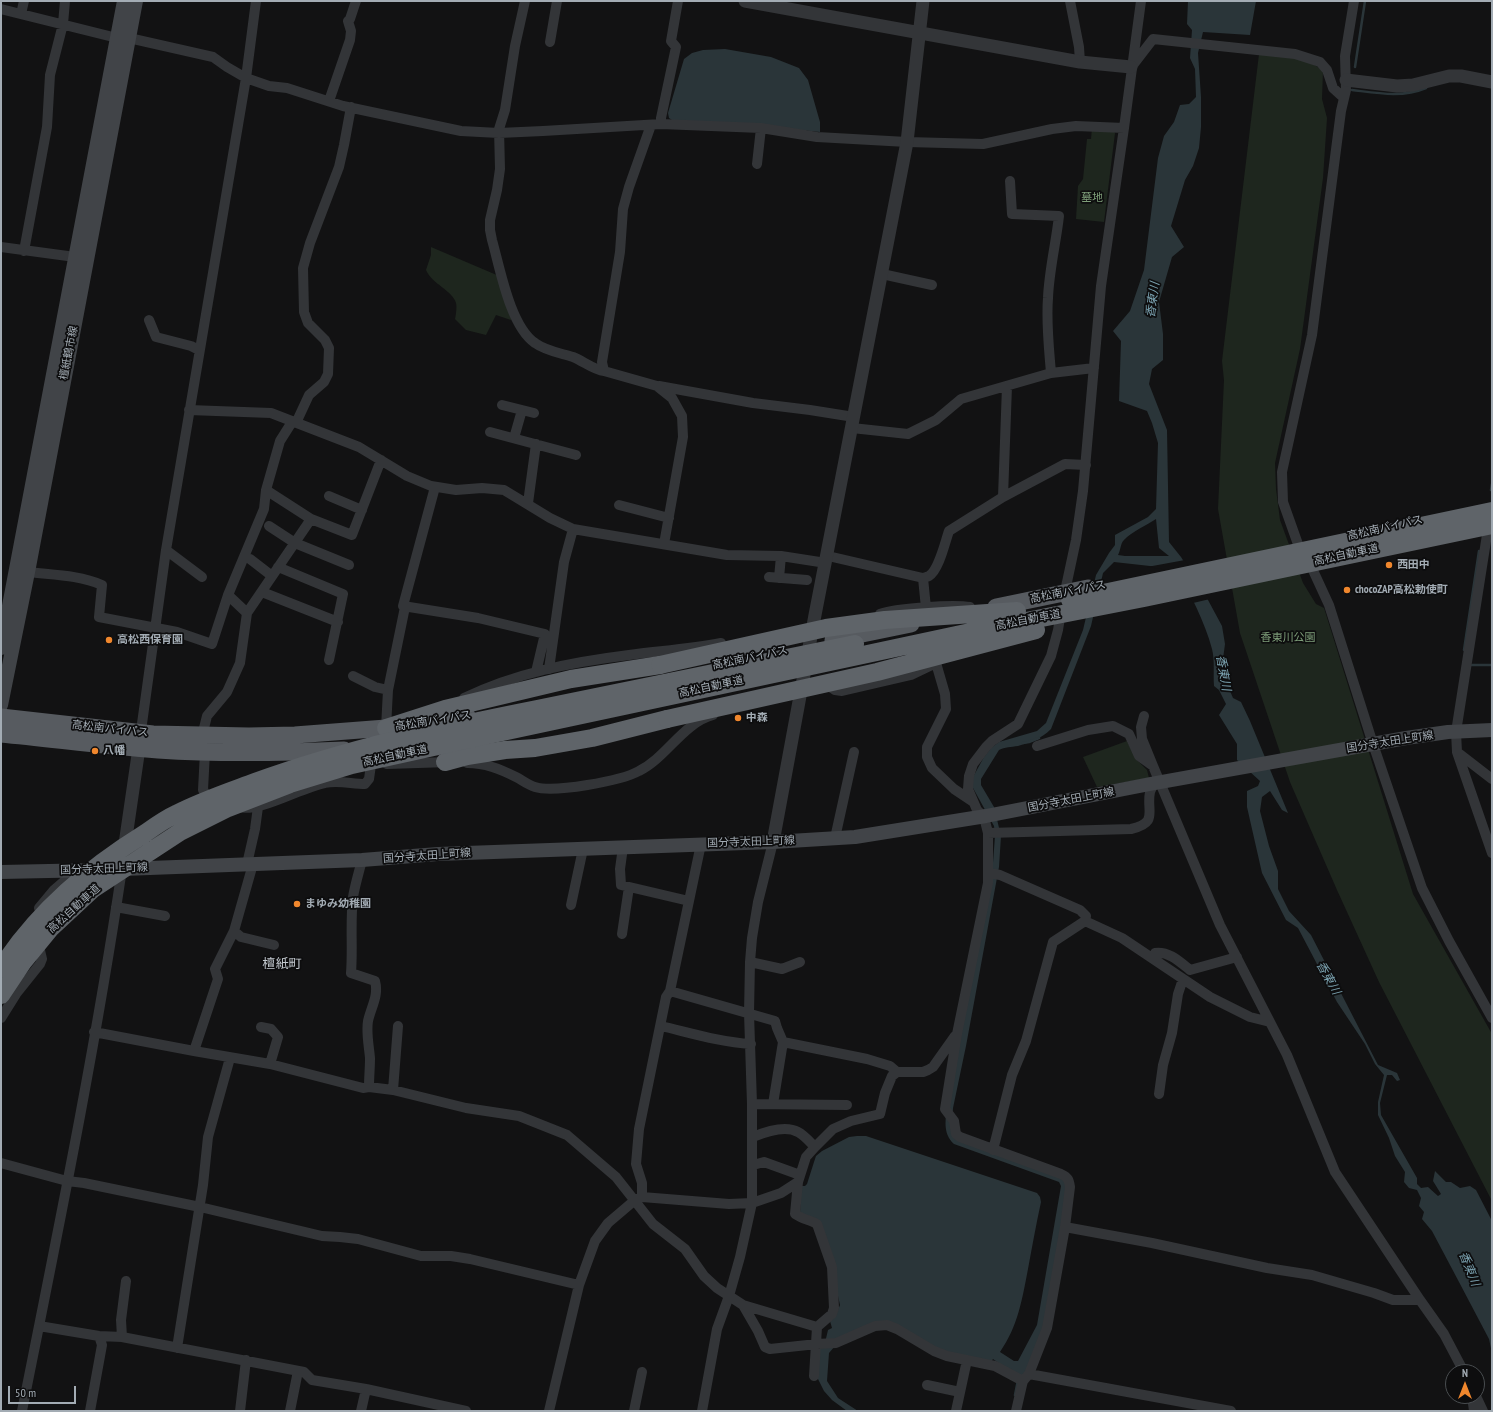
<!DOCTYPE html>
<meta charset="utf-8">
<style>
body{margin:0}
#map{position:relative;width:1493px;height:1412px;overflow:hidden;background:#121213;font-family:"PT Sans Narrow",sans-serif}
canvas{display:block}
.frame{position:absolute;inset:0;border:2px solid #a3acb4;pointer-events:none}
.north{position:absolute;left:1445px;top:1364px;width:40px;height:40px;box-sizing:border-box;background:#0d0d0e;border:1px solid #494d50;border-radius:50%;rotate:0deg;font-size:11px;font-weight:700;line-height:16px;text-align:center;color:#a3acb4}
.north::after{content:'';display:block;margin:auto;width:14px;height:18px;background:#f0872d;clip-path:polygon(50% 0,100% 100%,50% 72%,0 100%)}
.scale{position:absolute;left:8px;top:1386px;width:68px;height:18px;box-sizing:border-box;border:2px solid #a3acb4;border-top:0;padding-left:5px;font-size:12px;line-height:14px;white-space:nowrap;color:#a3acb4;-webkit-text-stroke:3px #0d0d0e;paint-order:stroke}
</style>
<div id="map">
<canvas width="1493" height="1412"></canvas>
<div class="frame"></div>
<div class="north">N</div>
<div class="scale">50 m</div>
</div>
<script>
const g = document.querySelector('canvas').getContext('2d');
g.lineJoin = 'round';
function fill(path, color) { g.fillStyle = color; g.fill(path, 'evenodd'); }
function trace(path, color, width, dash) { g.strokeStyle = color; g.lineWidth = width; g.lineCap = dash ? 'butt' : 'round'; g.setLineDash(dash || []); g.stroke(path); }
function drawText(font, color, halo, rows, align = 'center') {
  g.font = font + ' "PT Sans Narrow","Noto Sans JP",sans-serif'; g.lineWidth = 3.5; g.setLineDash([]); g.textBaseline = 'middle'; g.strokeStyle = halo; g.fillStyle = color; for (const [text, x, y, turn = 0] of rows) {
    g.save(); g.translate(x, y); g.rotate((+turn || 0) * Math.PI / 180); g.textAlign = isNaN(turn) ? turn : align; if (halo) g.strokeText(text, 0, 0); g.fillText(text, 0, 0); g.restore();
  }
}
fill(new Path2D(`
 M 1259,54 C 1281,56 1306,56 1323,71 L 1322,99 L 1327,118 L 1323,178 L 1300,349 L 1275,463 L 1276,489 L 1280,520 L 1303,583 L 1316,604 L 1324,608 L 1413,894 L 1492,1034 L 1492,1201 L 1379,982 L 1337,890 L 1290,782 L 1240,633 L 1218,509 L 1224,380 L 1222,361 Z
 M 1092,128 L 1113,129 L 1115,133 L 1104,222 L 1076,219 L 1078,186 L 1083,179 L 1087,139 L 1091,139 Z
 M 431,247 L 499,276 L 512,316 L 511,320 L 496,315 L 486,335 L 466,330 L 455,319 C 456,315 457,307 456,303 C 453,291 432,284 426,270 L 431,255 Z
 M 1127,741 L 1136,759 L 1147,770 L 1149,778 L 1097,787 L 1083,757 Z`), '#1e261e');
fill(new Path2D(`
 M 1188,1 L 1256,1 L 1250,35 L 1203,32 L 1198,53 L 1201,97 L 1201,127 L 1199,148 L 1193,166 L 1185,180 L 1171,226 L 1184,247 L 1172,257 L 1159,302 L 1163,334 L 1163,360 L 1152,369 L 1149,384 L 1167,430 L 1169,542 L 1181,557 L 1208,600 L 1222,626 L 1225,644 L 1223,659 L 1228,670 L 1227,684 L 1233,698 L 1241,702 L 1250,721 L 1288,813 L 1282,810 L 1270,791 L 1262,797 L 1260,811 L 1269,846 L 1278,871 L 1278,889 L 1289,911 L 1311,935 L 1378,1065 L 1397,1073 L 1400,1080 L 1397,1081 L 1392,1075 L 1387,1075 L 1380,1103 L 1381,1115 L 1417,1178 L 1417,1184 L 1421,1188 L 1428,1187 L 1438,1196 L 1441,1194 L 1433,1181 L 1435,1171 L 1446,1182 L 1451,1182 L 1460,1188 L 1470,1186 L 1476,1190 L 1492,1221 L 1492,1353 L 1489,1339 L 1459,1282 L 1432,1231 L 1422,1219 L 1424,1212 L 1419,1206 L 1421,1198 L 1417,1190 L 1409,1188 L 1404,1182 L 1405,1172 L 1395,1156 L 1389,1138 L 1378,1115 L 1378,1102 L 1384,1075 L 1375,1064 L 1365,1044 L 1337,1002 L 1298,928 L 1286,920 L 1262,873 L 1247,807 L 1247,791 L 1258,786 L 1260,781 L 1237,760 L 1237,744 L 1219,715 L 1226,704 L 1219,690 L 1214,686 C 1213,674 1215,661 1212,649 C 1205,622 1190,594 1177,569 L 1114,562 L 1103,573 L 1091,626 L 1051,729 C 1041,739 1031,742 1018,746 C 1011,747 1005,747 999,750 L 981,779 L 981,785 L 994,807 L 1001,836 L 999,867 L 966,1046 L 953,1108 L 952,1128 L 953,1134 L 1062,1177 L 1067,1187 L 1045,1328 L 1029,1370 L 1021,1376 L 1010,1371 L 993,1359 L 991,1362 L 944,1352 L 888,1321 L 835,1346 L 829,1353 L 827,1381 L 838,1398 L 858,1411 L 847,1411 L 832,1400 L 824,1391 L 817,1377 L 820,1347 L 824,1347 L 828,1330 L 832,1328 L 830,1321 L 836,1315 L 840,1305 L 825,1238 L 800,1213 L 801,1186 L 805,1186 L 807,1184 L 814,1162 L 816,1156 L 822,1151 L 849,1137 L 857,1136 L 866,1136 L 1037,1193 L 1040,1197 L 1041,1202 C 1036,1225 1032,1247 1028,1269 C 1022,1300 1018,1326 1000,1352 L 1014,1361 L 1018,1361 L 1037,1325 L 1061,1186 L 1059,1182 L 954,1144 C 942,1133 946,1119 947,1105 L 992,876 L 995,836 L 994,826 L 973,788 L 973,777 L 984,757 L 991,748 L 999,742 L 1037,731 L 1046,723 L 1083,630 L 1096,575 L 1109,553 L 1115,545 L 1115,535 L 1148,517 L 1156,509 L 1158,443 L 1152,423 L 1147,411 L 1119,401 L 1121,341 L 1113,331 L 1130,311 L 1144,270 L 1158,158 L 1164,136 L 1174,122 L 1180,105 L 1189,104 L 1196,97 L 1195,69 L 1190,58 L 1192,30 L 1187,24 ZM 1156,519 L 1159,548 L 1169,556 L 1125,556 L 1118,555 C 1121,550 1120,544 1124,540 C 1131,532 1147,525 1156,519 Z
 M 725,49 L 771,57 L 799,68 L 808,80 L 820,122 L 820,132 L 762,126 L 672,120 L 669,118 L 668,113 L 684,59 L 692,53 L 703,50 Z`), '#2a3539');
fill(new Path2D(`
 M 1185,560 L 1210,599 L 1193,603 L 1176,571 L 1147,567 Z`), '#121213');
trace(new Path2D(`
 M 1355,67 L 1365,1
 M 1352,90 C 1377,93 1402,98 1426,88
 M 1491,490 L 1492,484
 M 1464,650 L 1479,551
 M 1471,665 L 1492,665
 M 1023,743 L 1029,742 L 1039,738
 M 1015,1395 L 1018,1380`), '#2a3539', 2.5);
trace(new Path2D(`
 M 525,1 L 515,46 L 505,110 L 499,129 L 500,169 L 497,190 L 490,220 L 490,230 L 492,240 C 500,268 510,326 535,343 C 546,351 560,353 573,357 C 583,361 594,370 604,371
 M 1070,1 L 1079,47 L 1080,62
 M 1,9 L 117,38
 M 21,14 L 24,1
 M 129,38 L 213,57 L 227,67 L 246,78 L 269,86 L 287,88 L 343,106 L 461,131 L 499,133 L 543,131 L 661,124 L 761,128 L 817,137 L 907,142 L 983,144 L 1052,129 L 1076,126 L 1124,128
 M 550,42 L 557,1
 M 1133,65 L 1153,39 L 1295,54 L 1320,62 L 1327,70 L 1333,88 L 1344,98
 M 329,101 L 350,40 L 351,31 L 348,21 L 350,19 L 356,1
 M 661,124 L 661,118 L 676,47 L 671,41 L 678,1
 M 651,125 L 629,187 L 623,209 L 620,252 L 602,362 L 604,371 L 657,386 L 672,398 L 682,416 L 683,437 L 664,544
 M 757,164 L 761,128
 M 1010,181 L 1012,214 L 1059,216 C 1056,243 1049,271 1048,298 C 1046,323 1049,348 1051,373
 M 1,247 L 75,257
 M 24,251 L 47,127 L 50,75 L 63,24 L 65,1
 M 882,274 L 932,285
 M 149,320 L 156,337 L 191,346 L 199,350
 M 659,386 L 753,403 L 810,410 L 854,417
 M 502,405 L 534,413
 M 189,410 L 271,413 L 359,447 L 407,476 L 431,486 L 456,490 L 482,488 L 504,490 L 550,518 L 573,529 L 727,555 L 781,556 L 826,563
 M 296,423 L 309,395 L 324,382 L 328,374 L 329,348 L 325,340 L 308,323 L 304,312 L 303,268 L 310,243 L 339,167 L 344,145 L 351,107
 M 852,428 L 908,434 L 936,420 L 961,399 L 1051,373 L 1094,368
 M 490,432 L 576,455
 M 514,438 L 522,410
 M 435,487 L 403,606 L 478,618 L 545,634 L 536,672
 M 329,496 L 362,510
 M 1003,497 L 1007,386
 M 528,503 L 536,444
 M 619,505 L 669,518
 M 311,519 L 352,535 L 381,460
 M 1489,522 L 1456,732 L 1457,752 L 1492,853
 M 269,526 L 295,543 L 349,565
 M 1299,547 L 1283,502 L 1282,472 L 1312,335 L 1341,111 L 1346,90 L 1345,56 L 1354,1
 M 166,550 L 202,577
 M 828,556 L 923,578 L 926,608
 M 250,559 L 272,576
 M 1311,566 L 1329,605 L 1373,744 L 1422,888 L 1449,941 L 1492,1018
 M 278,567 L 343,594 L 329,660
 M 28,572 C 53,575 79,575 102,585 L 99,617 L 177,632 L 212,644 L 228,595
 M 769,577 L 807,580
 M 779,578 L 781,556
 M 923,578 C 925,577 927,577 929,576 C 939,570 945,542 949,531 L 1003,497 L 1065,464 L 1086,465
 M 262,592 L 338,622
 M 1064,596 L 1076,540 L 1083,491 L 1101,286 L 1124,128 L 1141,1
 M 247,613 L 228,595 L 264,509 L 266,490
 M 880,614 C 895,608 954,604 970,607
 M 936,663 L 945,694 L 946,709 L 927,747 L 927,757 L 932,768 L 954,789 L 972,801
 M 549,669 L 564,562 L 573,529
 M 353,676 L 375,687 L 388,690
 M 826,684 L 835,690 L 842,691 L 911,675 L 936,663
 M 464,698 C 515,673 573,662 629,655 C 659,651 691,649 721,643
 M 1144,716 L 1141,727 L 1142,739 L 1153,766 L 1220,925 L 1287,1055 L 1335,1172 L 1420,1300 L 1444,1334 L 1464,1372
 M 386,728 L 388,690 L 405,607
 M 202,736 L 207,716 L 227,692 L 240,663 L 247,613 L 311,519 L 266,490 L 280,441 L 292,422
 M 140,738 L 166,550 L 246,78 L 256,1
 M 1037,746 L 1088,730 L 1113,726 L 1129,734 L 1139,756 L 1153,766
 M 205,752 L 203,790 L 206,794 L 215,798
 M 1457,752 L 1492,779
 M 467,763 C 485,763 500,769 516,777 C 522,780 528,785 535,787 C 554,793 621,781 639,771 C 667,757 683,723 713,715
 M 387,764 L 449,762
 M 239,807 C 259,813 302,787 325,783 C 338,780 352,784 365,784 L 369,779 L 371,765
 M 988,833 L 1131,829 C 1159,823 1146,811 1150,792 C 1151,789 1153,786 1154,783
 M 835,838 L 854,752
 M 623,847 L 620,869 L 621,885 L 689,901
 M 362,860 C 359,872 355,885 353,897 C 350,923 353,948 351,973 L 375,981 C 379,996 371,1007 368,1021 C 366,1033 369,1046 370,1058 C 370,1068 369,1077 369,1087
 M 247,864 L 255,829 L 258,807
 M 989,873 L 1000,875 L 1080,910 L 1086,916 L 1085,921 L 1122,938 L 1210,997 L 1250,1017 L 1270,1022
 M 571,905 L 583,849
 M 116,907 L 165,916
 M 39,908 L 54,890 L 77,870
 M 234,931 L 241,937 L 274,945
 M 622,934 L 629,887
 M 1153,958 L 1155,953 C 1169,951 1180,962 1190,970 L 1237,957
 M 750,962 L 782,969 L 800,962
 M 670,991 L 775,1021 L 777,1028 L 783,1042 L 867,1059 L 890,1066 L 897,1072
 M 1,1018 L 16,994 L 40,964 L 42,959 L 38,942
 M 661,1026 C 691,1033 720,1042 751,1044
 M 261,1027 L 271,1029 L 278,1037 L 270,1064
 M 94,1032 L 194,1051 L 270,1064 L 363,1088 L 369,1087 L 393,1090 L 466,1108 L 519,1116 L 567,1135 L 616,1177 L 653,1224 L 685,1249 L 704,1276 L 717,1288 L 743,1305 L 817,1327 L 814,1376
 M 194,1051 L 218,979 L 215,969 L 234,931 L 253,864
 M 393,1090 L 398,1026
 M 1159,1094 L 1163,1065 L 1172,1033 L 1178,994 L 1183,979
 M 752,1104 L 847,1105
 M 773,1104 L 783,1042
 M 753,1137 C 765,1132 785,1125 798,1132 C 804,1135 810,1142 815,1147
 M 993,1150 L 1012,1075 L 1026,1041 L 1053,942 L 1085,921
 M 1,1163 L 67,1181 L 84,1183 L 200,1207 L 322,1236 L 340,1237 L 358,1239 L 421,1256 L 451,1256 L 470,1259 L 579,1285
 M 753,1165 L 764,1162 L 800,1175
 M 642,1197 L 642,1183 L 636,1164 L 639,1129 L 666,997 L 670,991 L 701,844
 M 1065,1227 L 1152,1243 L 1267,1268 L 1312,1275 L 1374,1293 L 1393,1300 L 1420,1300
 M 743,1305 L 758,1331 L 765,1347 L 770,1349 L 817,1344 L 836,1343 L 875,1326 L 887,1325 L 897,1329 L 934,1351 L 947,1356 L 995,1366 L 1023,1381
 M 39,1326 L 99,1336 L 122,1337 L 304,1372 L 312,1380 L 366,1389 L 466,1411
 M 817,1327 L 832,1314 L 834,1308 L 832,1267 L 817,1224 C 810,1220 802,1219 795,1214 L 798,1182 L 806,1157 L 815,1147 L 833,1129 L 851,1121 L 880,1114 L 885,1093 L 892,1076 L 897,1072 L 923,1072 L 928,1070 L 933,1067 L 955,1036
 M 122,1337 L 121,1320 L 126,1281
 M 177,1348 L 203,1185 L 208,1137 L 230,1058
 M 1029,1374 L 1231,1411
 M 927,1385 L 960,1392
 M 1472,1396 L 1474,1411
 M 1476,1396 L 1483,1411
 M 22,1411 C 58,1231 95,1051 122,869
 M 90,1411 L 102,1345 L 99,1336
 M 240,1411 L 246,1360
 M 290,1411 L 298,1371
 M 361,1411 L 366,1389
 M 549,1411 L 579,1285 L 595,1241 L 608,1223 L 635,1200 L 642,1197 L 729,1204 L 752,1203 L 781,1193 L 798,1182
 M 634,1411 L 642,1372
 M 702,1411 L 717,1329 L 729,1296 L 740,1257 L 752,1203 L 752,1104 L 749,1013 L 750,962 L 752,938 L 758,902 L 773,842
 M 956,1411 L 967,1360
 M 1016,1411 L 1022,1385 L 1023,1381 L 1029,1374 L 1047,1328 L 1065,1227 L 1070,1187 C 1069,1180 1068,1177 1061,1174 L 960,1137 L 956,1134 L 954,1121 L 945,1109 L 957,1034 L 988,883 L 988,833 L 984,817 L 977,810 L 968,789 L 969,776 L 973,764 L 986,747 L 992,741 L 1018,724 L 1051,656 L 1058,630 L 1061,612`), '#333538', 10);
trace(new Path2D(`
 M 745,1 L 1080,62 L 1131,67
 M 1346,80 L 1397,86 L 1413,85 L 1449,76 L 1461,76 L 1492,82
 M 773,842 L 815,615 L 907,142 L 923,1
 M 124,851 L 139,748`), '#333538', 13);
trace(new Path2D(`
 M 1,648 L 124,1
 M 1,705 L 28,572 L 136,1
 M 123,869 L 362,860 L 438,854 L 773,842 L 855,837 L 986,816 L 1150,784 L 1406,738 L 1448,732 L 1492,730
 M 1,872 L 97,870`), '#414448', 14);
trace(new Path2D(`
 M 996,607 L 1088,588
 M 833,640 L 911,624
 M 1,717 L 153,734 L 249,736 L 295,735 L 386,728 L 467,716
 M 1,734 C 53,739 106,746 158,750 C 220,754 282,753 344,750`), '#575b60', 17);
trace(new Path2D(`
 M 386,728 L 445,709 L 571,679 L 660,665
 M 445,762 L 467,756 L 505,750 L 535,748 L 592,738 L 667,719`), '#5f6469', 18);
trace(new Path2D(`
 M 1070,600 L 1492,511
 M 660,665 L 826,628 L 885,620 L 1017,611
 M 667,719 L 877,672 L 1036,630
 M 1,968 C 37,913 89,868 144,834 C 154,827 165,819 176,814 C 201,801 228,792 255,782 C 346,749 441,728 537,709 C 643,687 749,665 855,644
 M 1,995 L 23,962 L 50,929 L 93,889 L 180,832 L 228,808 L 290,784 L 352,765 L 479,737 L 975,631 L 1144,598 L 1492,525`), '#5f6469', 18);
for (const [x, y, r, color] of [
 [1389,565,4,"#f0872d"],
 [1347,590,4,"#f0872d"],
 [109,640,4,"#f0872d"],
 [738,718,4,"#f0872d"],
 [95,751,4,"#f0872d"],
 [297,904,4,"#f0872d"]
]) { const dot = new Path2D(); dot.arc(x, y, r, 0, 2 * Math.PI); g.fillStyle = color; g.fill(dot); trace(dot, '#0d0d0e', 1.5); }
drawText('11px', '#7f9f7a', '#0d0d0e', [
 ["墓地",1092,198],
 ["香東川公園",1288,638]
]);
drawText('11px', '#a3acb4', '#0d0d0e', [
 ["檀紙鶴市線",69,353,-79],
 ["高松南バイパス",1385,528,-13],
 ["高松自動車道",1346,555,-12],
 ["高松南バイパス",1068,592,-11],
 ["高松自動車道",1028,620,-11],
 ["高松南バイパス",750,658,-12],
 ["高松自動車道",711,687,-12],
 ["高松南バイパス",433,721,-9],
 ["高松南バイパス",110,729,6],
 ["国分寺太田上町線",1390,742,-9],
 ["高松自動車道",395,756,-12],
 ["国分寺太田上町線",1071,800,-11],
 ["国分寺太田上町線",751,842,-2],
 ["国分寺太田上町線",427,856,-4],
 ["国分寺太田上町線",104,869,-2],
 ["高松自動車道",74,909,-42]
]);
drawText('bold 11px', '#a3acb4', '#0d0d0e', [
 ["西田中",1397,565],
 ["chocoZAP高松勅使町",1355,590],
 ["高松西保育園",117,640],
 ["中森",746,718],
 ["八幡",103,751],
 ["まゆみ幼稚園",305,904]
], 'left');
drawText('italic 12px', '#7aa1af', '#0d0d0e', [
 ["香東川",1153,300,-82],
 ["香東川",1223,673,80],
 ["香東川",1328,978,61],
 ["香東川",1469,1269,68]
]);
drawText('13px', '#c4cad0', '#0d0d0e', [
 ["檀紙町",282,964]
]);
</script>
